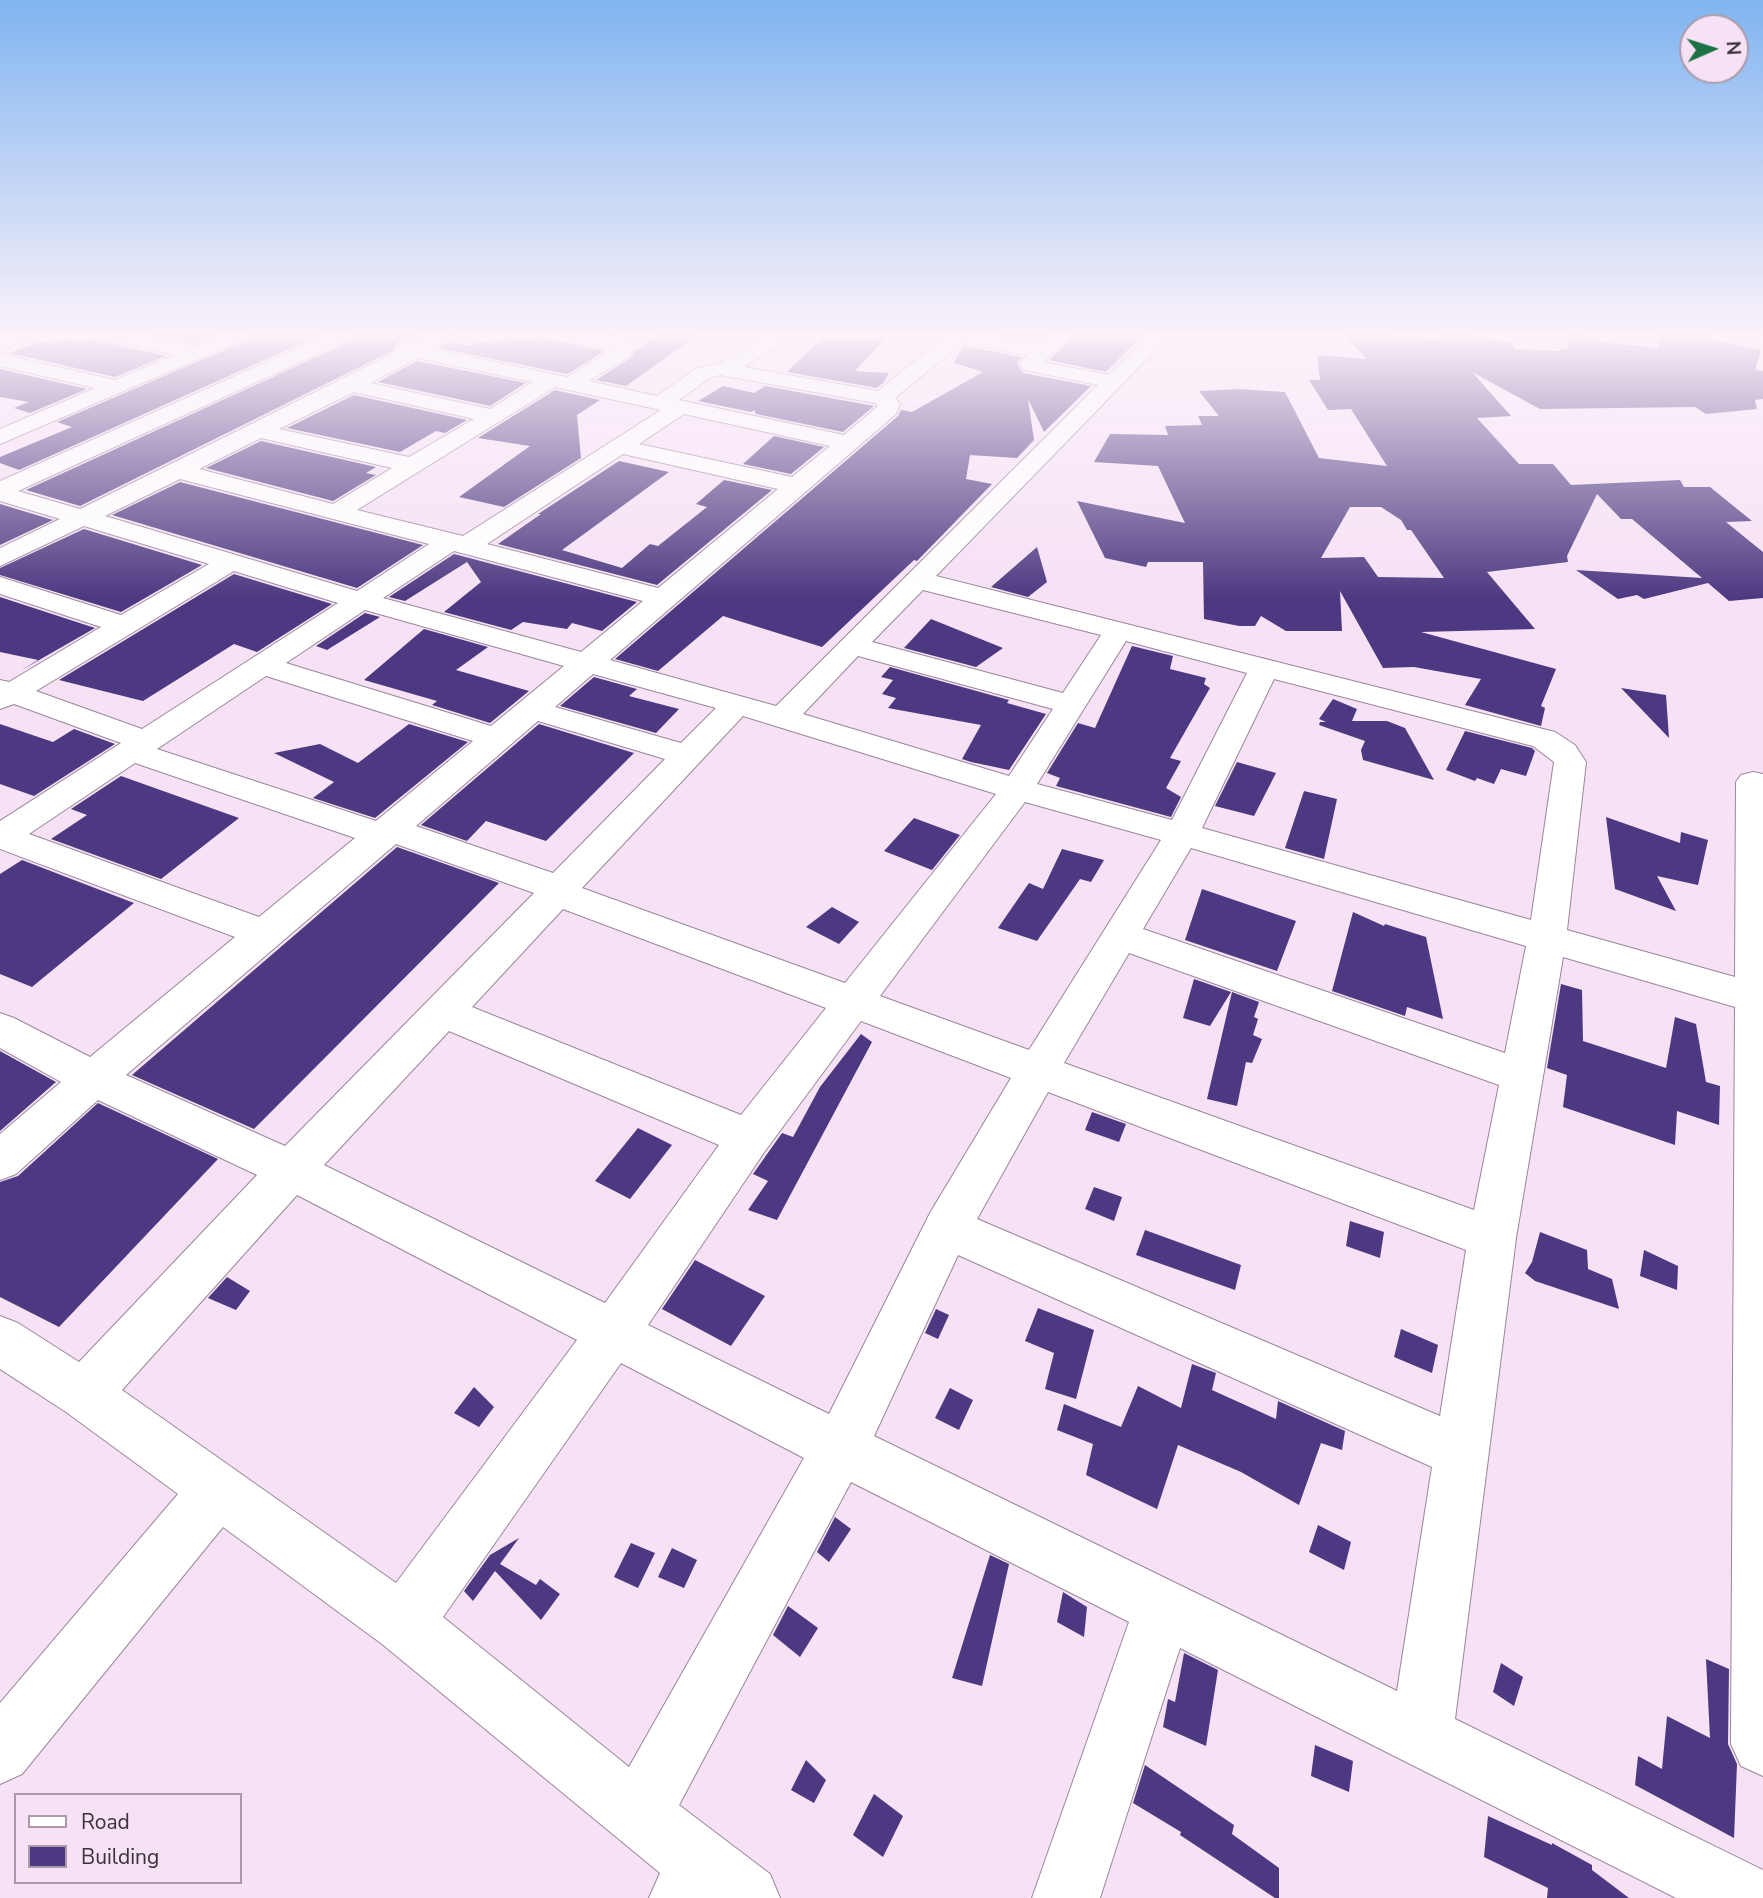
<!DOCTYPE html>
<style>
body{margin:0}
#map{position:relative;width:1763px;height:1898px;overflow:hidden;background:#f6e1f5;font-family:"Nunito Sans",sans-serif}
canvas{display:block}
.legend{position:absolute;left:14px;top:1793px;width:228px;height:91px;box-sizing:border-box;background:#f6e1f5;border:2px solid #ab9baa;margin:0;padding:9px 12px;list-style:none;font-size:21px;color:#3a323a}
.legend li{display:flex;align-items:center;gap:14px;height:35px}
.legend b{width:35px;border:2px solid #ab9baa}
.north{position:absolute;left:1679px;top:14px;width:70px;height:70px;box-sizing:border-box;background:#f6e1f5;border:2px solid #ab9baa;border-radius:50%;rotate:87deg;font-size:19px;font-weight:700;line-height:28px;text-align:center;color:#3a323a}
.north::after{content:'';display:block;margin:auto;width:24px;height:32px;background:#1a7245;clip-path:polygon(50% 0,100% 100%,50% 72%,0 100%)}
</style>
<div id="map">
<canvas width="1763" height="1898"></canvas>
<ul class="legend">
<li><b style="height:9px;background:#fff"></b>Road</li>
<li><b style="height:19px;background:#4d3981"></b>Building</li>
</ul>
<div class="north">N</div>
</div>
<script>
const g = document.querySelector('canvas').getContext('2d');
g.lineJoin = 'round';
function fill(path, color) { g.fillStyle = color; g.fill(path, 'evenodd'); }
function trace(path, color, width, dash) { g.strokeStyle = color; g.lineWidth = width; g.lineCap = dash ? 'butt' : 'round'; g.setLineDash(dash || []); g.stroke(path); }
fill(new Path2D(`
 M 138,332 L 221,332 L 194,344 Z
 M 257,332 L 327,332 L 19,470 L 0,463 L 0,457 L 72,427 L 57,422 L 253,338 Z
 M 362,332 L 396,332 L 419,337 L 410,341 L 397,342 L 392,351 L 80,506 L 26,490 L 358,338 Z
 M 664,332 L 691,332 L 695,337 L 626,386 L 596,380 L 629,359 L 635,351 Z
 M 984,332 L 1050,332 L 1038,342 Z
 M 1079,332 L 1145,332 L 1106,372 L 1049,360 Z
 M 1341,332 L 1438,339 L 1441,332 L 1447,332 L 1511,342 L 1515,349 L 1560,351 L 1561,348 L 1567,349 L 1571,334 L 1592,338 L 1595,341 L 1658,348 L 1660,332 L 1713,332 L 1712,340 L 1761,350 L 1755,370 L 1763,371 L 1763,399 L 1755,400 L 1757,409 L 1706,414 L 1695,407 L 1540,409 L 1472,372 L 1511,416 L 1477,418 L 1519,464 L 1553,464 L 1571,485 L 1680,480 L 1684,487 L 1710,487 L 1752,521 L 1726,522 L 1763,552 L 1763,598 L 1729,601 L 1708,583 L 1644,599 L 1637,595 L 1618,599 L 1576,570 L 1702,578 L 1632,519 L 1621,519 L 1597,494 L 1567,556 L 1568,562 L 1487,572 L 1535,629 L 1421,632 L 1556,669 L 1541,706 L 1545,708 L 1541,726 L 1465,705 L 1481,679 L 1414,667 L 1383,668 L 1340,591 L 1342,631 L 1286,631 L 1261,616 L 1255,626 L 1239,626 L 1204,619 L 1203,562 L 1148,562 L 1146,567 L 1105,558 L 1077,501 L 1185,523 L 1158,466 L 1094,462 L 1110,434 L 1168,435 L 1165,426 L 1202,425 L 1198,416 L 1219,416 L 1199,391 L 1239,389 L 1285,392 L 1319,458 L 1387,466 L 1351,409 L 1328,410 L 1309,380 L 1320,380 L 1317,355 L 1367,359 ZM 1350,507 L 1381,507 L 1401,520 L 1407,530 L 1411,530 L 1444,578 L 1378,577 L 1364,557 L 1321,558 Z
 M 508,337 L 528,340 L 535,337 L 605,351 L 567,374 L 439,348 L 448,342 L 468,346 L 476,341 L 494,344 Z
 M 886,338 L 855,371 L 889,373 L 884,382 L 877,388 L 787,372 L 821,339 Z
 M 63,339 L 82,342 L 90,339 L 166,356 L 115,377 L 9,353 L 43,341 L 51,344 Z
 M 963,346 L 1022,357 L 1017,363 L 1023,373 L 1091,386 L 1044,432 L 1028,399 L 1034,440 L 1017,458 L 970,455 L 966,479 L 992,484 L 917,561 L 914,560 L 822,647 L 723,616 L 658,671 L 615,659 L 898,416 L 901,410 L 912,412 L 983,372 L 954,363 Z
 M 417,361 L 526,383 L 490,406 L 378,382 Z
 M 0,369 L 87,389 L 30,413 L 14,408 L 29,402 L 0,397 Z
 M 723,386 L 754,393 L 765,386 L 874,406 L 843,432 L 756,414 L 754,410 L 751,412 L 698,401 Z
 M 555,390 L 600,400 L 577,415 L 581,458 L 504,507 L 459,497 L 530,446 L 478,438 Z
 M 354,395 L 467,420 L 445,433 L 436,431 L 400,452 L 287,428 Z
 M 774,436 L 824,447 L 791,474 L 743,464 Z
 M 261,441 L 376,467 L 366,473 L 376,475 L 333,501 L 206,468 Z
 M 619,461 L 669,472 L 562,550 L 622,568 L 650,544 L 658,546 L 707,507 L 696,504 L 724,480 L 772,490 L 657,585 L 498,544 L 541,514 L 538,514 Z
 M 180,482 L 423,545 L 357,588 L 112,515 Z
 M 0,504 L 53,520 L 0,545 Z
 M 84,529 L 202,565 L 121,612 L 0,575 L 0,568 Z
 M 1037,547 L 1047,582 L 1028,597 L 991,587 Z
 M 454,554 L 637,602 L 602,631 L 572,623 L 567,629 L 523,622 L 511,630 L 444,612 L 481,582 L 467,562 L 405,601 L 389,597 Z
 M 234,574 L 332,604 L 257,652 L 234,644 L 143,701 L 59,680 Z
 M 0,597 L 95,628 L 20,671 L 38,660 L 0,652 Z
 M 365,613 L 380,617 L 327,650 L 316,646 Z
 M 931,619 L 1003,648 L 976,667 L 904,648 Z
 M 424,629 L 488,647 L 456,670 L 529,691 L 490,723 L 432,705 L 437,701 L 364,680 Z
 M 1132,646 L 1173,656 L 1170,669 L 1206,678 L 1204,684 L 1210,688 L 1170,758 L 1181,761 L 1166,788 L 1181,797 L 1171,817 L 1056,786 L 1060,778 L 1047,773 L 1078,723 L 1095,728 Z
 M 890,667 L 1009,700 L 1007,703 L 1046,714 L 1009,770 L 971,762 L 962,759 L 981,725 L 888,708 L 896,698 L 882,694 L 893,680 L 881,677 Z
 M 594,677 L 637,689 L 629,696 L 679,709 L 656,733 L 560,706 Z
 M 1621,688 L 1666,695 L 1669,738 Z
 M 1333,699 L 1357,709 L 1352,721 L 1387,721 L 1405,728 L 1434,780 L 1363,760 L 1361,750 L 1365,741 L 1319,725 L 1320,722 L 1326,722 L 1319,719 Z
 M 0,724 L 53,742 L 74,729 L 115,744 L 34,796 L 0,784 Z
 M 409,724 L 468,742 L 375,818 L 313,798 L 334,782 L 274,753 L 320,744 L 358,763 Z
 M 539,724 L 634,753 L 546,841 L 486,821 L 467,841 L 421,825 Z
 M 1465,731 L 1532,748 L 1535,751 L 1526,776 L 1501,769 L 1494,784 L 1477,778 L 1475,781 L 1446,770 Z
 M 1237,762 L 1276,773 L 1254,816 L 1215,806 Z
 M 121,776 L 239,818 L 161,879 L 51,839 L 87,815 L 71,809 Z
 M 1304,791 L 1337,799 L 1324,859 L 1285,848 Z
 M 1606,817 L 1680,843 L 1681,832 L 1708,840 L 1698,885 L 1657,876 L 1676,911 L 1615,889 Z
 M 914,818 L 960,835 L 932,870 L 884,851 Z
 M 397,847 L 499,883 L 254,1129 L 132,1075 Z
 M 1062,849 L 1104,860 L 1091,882 L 1080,879 L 1037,941 L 998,928 L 1029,883 L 1043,889 Z
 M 22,860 L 134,903 L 32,987 L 0,974 L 0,874 Z
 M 1202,889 L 1296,921 L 1277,971 L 1185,940 Z
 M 832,907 L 859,922 L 839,944 L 806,927 Z
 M 1353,912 L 1384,926 L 1385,924 L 1426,937 L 1443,1019 L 1407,1007 L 1405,1016 L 1332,991 Z
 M 1194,979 L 1231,992 L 1210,1026 L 1183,1018 Z
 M 1561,984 L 1582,990 L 1583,1041 L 1666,1068 L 1675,1017 L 1696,1024 L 1706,1082 L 1720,1086 L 1719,1125 L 1677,1111 L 1675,1145 L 1563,1107 L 1567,1075 L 1547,1068 Z
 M 1232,992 L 1259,1002 L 1254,1017 L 1258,1019 L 1253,1035 L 1262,1039 L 1252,1063 L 1246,1062 L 1237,1106 L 1207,1099 Z
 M 861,1034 L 872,1042 L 777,1220 L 748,1210 L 768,1181 L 753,1174 L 782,1133 L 793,1137 L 820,1087 Z
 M 0,1051 L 56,1082 L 0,1131 Z
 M 98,1103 L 218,1159 L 59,1327 L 0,1297 L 0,1182 L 18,1176 Z
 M 1092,1112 L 1126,1124 L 1119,1142 L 1085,1130 Z
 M 638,1128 L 672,1145 L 630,1199 L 595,1181 Z
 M 1094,1187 L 1122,1197 L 1114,1221 L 1085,1209 Z
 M 1350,1221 L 1384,1232 L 1380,1258 L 1346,1246 Z
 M 1145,1230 L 1241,1265 L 1235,1290 L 1136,1255 Z
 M 1540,1232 L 1587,1250 L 1588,1269 L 1612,1279 L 1619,1309 L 1535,1281 L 1525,1273 L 1532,1262 Z
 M 1644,1250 L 1678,1266 L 1677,1290 L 1640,1276 Z
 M 695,1260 L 765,1296 L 731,1346 L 662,1309 Z
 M 227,1277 L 250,1291 L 236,1310 L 208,1298 Z
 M 1038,1308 L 1094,1330 L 1076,1399 L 1045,1389 L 1054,1353 L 1025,1341 Z
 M 936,1309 L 949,1315 L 938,1339 L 925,1333 Z
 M 1401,1329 L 1438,1345 L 1432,1373 L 1394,1357 Z
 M 1192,1364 L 1216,1373 L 1212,1390 L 1276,1419 L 1278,1401 L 1345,1431 L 1342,1450 L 1321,1443 L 1299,1505 L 1241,1472 L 1178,1445 L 1157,1509 L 1086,1475 L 1093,1444 L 1057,1430 L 1064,1404 L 1121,1427 L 1138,1386 L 1181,1408 Z
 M 474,1387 L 494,1407 L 479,1427 L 454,1413 Z
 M 950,1388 L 973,1400 L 959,1430 L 935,1418 Z
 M 835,1517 L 851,1529 L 829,1562 L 817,1552 Z
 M 1318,1525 L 1351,1542 L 1344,1570 L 1309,1552 Z
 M 519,1538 L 500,1564 L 536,1585 L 540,1579 L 560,1594 L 541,1620 L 495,1571 L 473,1601 L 464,1591 L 490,1555 Z
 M 631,1543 L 655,1553 L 638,1588 L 614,1577 Z
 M 672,1548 L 697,1560 L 684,1588 L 658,1577 Z
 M 990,1555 L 1009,1564 L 982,1686 L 952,1678 Z
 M 1063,1592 L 1087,1607 L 1084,1637 L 1057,1622 Z
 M 788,1606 L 818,1628 L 800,1657 L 773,1635 Z
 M 1184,1653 L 1218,1670 L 1206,1746 L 1163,1727 L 1168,1699 L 1175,1702 Z
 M 1706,1659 L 1729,1669 L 1728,1744 L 1737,1764 L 1734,1838 L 1635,1785 L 1638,1756 L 1662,1769 L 1667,1716 L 1710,1738 Z
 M 1501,1663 L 1523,1677 L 1514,1706 L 1493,1692 Z
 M 1315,1745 L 1353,1761 L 1349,1792 L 1311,1776 Z
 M 806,1760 L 826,1780 L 814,1803 L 791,1790 Z
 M 1145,1765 L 1234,1825 L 1232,1834 L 1279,1868 L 1279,1898 L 1275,1898 L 1180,1835 L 1181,1832 L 1133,1803 Z
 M 874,1794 L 903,1816 L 883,1857 L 853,1835 Z
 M 1488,1816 L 1552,1845 L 1552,1843 L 1592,1865 L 1592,1870 L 1629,1898 L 1547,1898 L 1548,1888 L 1484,1857 Z`), '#4d3981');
const minor = new Path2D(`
 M 11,332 L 39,332 L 36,336 L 0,349 L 0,336 Z
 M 87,332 L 125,332 L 194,347 L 228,332 L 255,332 L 252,336 L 0,444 L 0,429 L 95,388 L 0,366 L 0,354 L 115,380 L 175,355 L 90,336 Z
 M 334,332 L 360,332 L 357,336 L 18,491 L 80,509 L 396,352 L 394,349 L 397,345 L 411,344 L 434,332 L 459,332 L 432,349 L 567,377 L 612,350 L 546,338 L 536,332 C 559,332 620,329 634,348 L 628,357 L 589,381 L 657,396 L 697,368 L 721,363 L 775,332 L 799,332 L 744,367 L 878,391 L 942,339 L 930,336 L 927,332 L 969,332 L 1039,345 L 1054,332 L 1076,332 L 1043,362 L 1109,375 L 1152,332 L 1173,332 L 936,576 L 1555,732 L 1575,745 L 1586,762 L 1567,930 L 1735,977 L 1736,782 L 1741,775 L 1753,772 L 1763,774 L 1763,1776 L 1741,1766 L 1731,1744 L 1735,1007 L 1563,957 L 1516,1238 L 1455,1719 L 1763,1870 L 1763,1898 L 1676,1898 L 1180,1648 L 1100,1898 L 1032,1898 L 1129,1622 L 851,1482 L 679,1805 L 770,1874 L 780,1898 L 649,1898 L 660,1873 L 382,1644 L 223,1527 L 22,1774 L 0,1784 L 0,1703 L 178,1494 L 66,1412 L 0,1369 L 0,1316 L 18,1323 L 79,1362 L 257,1175 L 98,1100 L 16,1174 L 0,1180 L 0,1134 L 61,1082 L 0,1048 L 0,1013 L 14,1018 L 90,1057 L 235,937 L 0,849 L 0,821 L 121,743 L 14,704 L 0,709 L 0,680 L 9,682 L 101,627 L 0,594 L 0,577 L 121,615 L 209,564 L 84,526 L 0,566 L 0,548 L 60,519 L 0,501 L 0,481 ZM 962,343 L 1027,355 L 1020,363 L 1024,370 L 1098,385 L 776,706 L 610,660 L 896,414 L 900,404 L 895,398 ZM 417,358 L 533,382 L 490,409 L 370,383 ZM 720,375 L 875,403 L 878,406 L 844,435 L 679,400 L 711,377 ZM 555,387 L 661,410 L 463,536 L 357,510 ZM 354,392 L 474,419 L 409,457 L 279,429 ZM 684,414 L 830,446 L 792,477 L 639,444 ZM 261,438 L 392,468 L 333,504 L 199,469 ZM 623,454 L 778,489 L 658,588 L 487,544 ZM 180,479 L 429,544 L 357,591 L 105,516 ZM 454,551 L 643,601 L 581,652 L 383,598 ZM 234,571 L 338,603 L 142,729 L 36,691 ZM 923,590 L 1101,635 L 1063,693 L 872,642 ZM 365,610 L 564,666 L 491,726 L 286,663 ZM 1126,641 L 1247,673 L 1172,820 L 1037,784 ZM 858,656 L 1053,709 L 1009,776 L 803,714 ZM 593,674 L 716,708 L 681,743 L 555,707 ZM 266,676 L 473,741 L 376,821 L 157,749 ZM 1274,679 L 1533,746 L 1554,762 L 1531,920 L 1202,828 ZM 743,716 L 996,794 L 845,983 L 582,888 ZM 538,721 L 665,759 L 553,873 L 416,826 ZM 135,763 L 355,838 L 259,917 L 29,834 ZM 1025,802 L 1161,840 L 1029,1050 L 880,996 ZM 396,844 L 534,893 L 285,1146 L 126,1075 ZM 1191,848 L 1526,946 L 1505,1053 L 1143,929 ZM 563,909 L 826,1008 L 741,1115 L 472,1007 ZM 1129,953 L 1499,1085 L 1474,1210 L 1064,1063 ZM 861,1021 L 1011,1078 L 930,1213 L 829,1414 L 648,1325 L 765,1151 ZM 449,1031 L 719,1145 L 605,1303 L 324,1165 ZM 1048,1092 L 1466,1250 L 1440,1416 L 977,1219 ZM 297,1195 L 577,1340 L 396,1583 L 122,1390 ZM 958,1255 L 1432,1467 L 1397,1691 L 874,1436 ZM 621,1363 L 804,1458 L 629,1767 L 443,1617 Z
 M 1593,332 L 1613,332 L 1609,338 L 1595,338 Z
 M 1719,332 L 1763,332 L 1763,344 L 1722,336 Z`);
trace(minor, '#9a8799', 2);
fill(minor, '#fff');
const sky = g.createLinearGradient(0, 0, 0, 598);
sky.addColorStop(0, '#80b4f0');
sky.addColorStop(0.56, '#fbf2fa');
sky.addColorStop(1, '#fbf2fa00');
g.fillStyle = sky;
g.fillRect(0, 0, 1763, 598);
</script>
